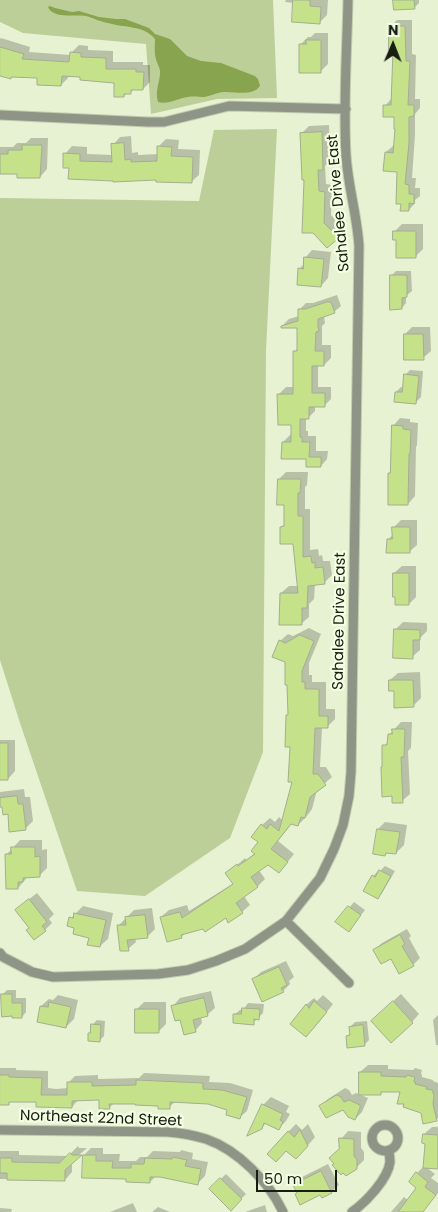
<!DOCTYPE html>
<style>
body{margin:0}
#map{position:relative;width:438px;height:1212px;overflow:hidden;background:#e6f2d1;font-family:Poppins,sans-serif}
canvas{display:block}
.north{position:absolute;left:368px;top:20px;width:50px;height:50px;-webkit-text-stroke:4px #f4fee3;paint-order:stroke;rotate:1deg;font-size:14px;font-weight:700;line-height:20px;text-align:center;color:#181d11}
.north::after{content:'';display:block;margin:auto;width:18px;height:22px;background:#181d11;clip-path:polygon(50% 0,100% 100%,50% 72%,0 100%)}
.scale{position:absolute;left:256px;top:1170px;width:81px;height:22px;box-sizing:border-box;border:2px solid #181d11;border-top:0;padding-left:6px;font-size:15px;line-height:18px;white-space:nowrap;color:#181d11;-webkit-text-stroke:4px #f4fee3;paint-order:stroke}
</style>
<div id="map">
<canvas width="438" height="1212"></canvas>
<div class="north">N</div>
<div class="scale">50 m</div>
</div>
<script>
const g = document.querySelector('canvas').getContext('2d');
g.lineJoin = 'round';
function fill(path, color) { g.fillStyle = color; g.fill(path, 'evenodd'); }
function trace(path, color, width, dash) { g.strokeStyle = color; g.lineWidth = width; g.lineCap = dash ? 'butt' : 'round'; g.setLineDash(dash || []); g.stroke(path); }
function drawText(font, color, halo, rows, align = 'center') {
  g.font = font + ' Poppins,sans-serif'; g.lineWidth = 4.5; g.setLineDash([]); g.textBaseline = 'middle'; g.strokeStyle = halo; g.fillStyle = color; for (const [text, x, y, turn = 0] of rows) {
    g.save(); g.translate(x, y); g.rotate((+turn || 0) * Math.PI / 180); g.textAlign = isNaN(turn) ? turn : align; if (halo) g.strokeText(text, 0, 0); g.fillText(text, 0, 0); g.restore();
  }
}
fill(new Path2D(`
 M 0,0 L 273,0 L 277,98 L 217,99 L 151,114 L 146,44 L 23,33 L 0,22 Z
 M 277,129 L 266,350 L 263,752 L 230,838 L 145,896 L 77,891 L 20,723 L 0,660 L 0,198 L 199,201 L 214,130 Z`), '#bccf98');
fill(new Path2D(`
 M 50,6 L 55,8 L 72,12 L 79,11 L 99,17 L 116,19 L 125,19 L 149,28 L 155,34 L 170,39 L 187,56 L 201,61 L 221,63 L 255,76 L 258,79 L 260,86 C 252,97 235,91 223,92 C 216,93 210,96 204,97 C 199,97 193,96 188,97 C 178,98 168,105 158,102 C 155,92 159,84 160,74 C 161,69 157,64 156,59 C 154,52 155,46 155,39 C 144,25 124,28 108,23 C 101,22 93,18 86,16 C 74,14 57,19 49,9 L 48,7 Z`), '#89a44e');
fill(new Path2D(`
 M 286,0 L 328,0 L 327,15 L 319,23 L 295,3 L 285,2 Z
 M 394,0 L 419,0 L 419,3 L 414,8 Z
 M 397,20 L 412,20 L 412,54 L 416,55 L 415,99 L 420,99 L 420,108 L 415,114 L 415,135 L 412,178 L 416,178 L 415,188 L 420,188 L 420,196 L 415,200 L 415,203 L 409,210 L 398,171 L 386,152 L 393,146 L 395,146 L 396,128 L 395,115 L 385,106 L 391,99 L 394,48 L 390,27 Z
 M 315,33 L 328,33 L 328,64 L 321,71 L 300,45 L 308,37 L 311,37 Z
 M 1,38 L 30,47 L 29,52 L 71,55 L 71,53 L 79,45 L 88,46 L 88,50 L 113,51 L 113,62 L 143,62 L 143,65 L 150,65 L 150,82 L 143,89 L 134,89 L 130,93 L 127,93 L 124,96 L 115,82 L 81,76 L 69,75 L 68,78 L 61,85 L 39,77 L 0,74 L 0,39 Z
 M 329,125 L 330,161 L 325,166 L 326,184 L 332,185 L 331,215 L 345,230 L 328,247 L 306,178 L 301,134 L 309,126 Z
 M 131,136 L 132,153 L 138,152 L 138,155 L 158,154 L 158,147 L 166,139 L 179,140 L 178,149 L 200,150 L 199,175 L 191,182 L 70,167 L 65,154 L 72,146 L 87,147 L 87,154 L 113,155 L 113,145 L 120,137 Z
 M 31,138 L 48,138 L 47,169 L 40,177 L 18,173 L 0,173 L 0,147 L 13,147 L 17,143 L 26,143 Z
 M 402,224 L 423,224 L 423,249 L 415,257 L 397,239 L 394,232 Z
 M 312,250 L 331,252 L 328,278 L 321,286 L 299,269 L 304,264 L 305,258 Z
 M 396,271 L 411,271 L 412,291 L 406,296 L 406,303 L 402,308 L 391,276 Z
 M 337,295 L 341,306 L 334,312 L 324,316 L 325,323 L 322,326 L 322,345 L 331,345 L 331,358 L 324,365 L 318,364 L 318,387 L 331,387 L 331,399 L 324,406 L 315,406 L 315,411 L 308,418 L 306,418 L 306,431 L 308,431 L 308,436 L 316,436 L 316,451 L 328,451 L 327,459 L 321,466 L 283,442 L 290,435 L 292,435 L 292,423 L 279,394 L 286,387 L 294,387 L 295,351 L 298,348 L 299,327 L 282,326 L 289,319 L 299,316 L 299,310 L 306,303 L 313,303 Z
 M 412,327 L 430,327 L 431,351 L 423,358 L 405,334 Z
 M 410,370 L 423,371 L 421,397 L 416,402 L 396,392 L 401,387 L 404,388 L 405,375 Z
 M 400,418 L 410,419 L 410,422 L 418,423 L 417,445 L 416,447 L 415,496 L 408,504 L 389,474 L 391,472 L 393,426 Z
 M 286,472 L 308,472 L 307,485 L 305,487 L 305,509 L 310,509 L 310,550 L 318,549 L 319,556 L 322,555 L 323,561 L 330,561 L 332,575 L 324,583 L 315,584 L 314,599 L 309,604 L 309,617 L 301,624 L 281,593 L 289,586 L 299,586 L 294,543 L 281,527 L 286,523 L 285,504 L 279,479 Z
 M 401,520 L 417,520 L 417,545 L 409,552 L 388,540 L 393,534 L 393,528 Z
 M 402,566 L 416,566 L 416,597 L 409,604 L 394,573 Z
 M 403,622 L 427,623 L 427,631 L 420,638 L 420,650 L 412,657 L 395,630 Z
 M 309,628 L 321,634 L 309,663 L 309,675 L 312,675 L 312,682 L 326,682 L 326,709 L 335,709 L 335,719 L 327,727 L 322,727 L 320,767 L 326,767 L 332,777 L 317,790 L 312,809 L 306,817 L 298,825 L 292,823 L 278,841 L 294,854 L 286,864 L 268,863 L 259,870 L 265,879 L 258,886 L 244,896 L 250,905 L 242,912 L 226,916 L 204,928 L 186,933 L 181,937 L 161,917 L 169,910 L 187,905 L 189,911 L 234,883 L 227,874 L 245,858 L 246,860 L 255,853 L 260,842 L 262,825 L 270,818 L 275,822 L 279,817 L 283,821 L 293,781 L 291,746 L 287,716 L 289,714 L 286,661 L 280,641 L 288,634 L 293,636 Z
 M 420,672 L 421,698 L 413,706 L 395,690 L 390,680 L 398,673 Z
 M 401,722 L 412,722 L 411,748 L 408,751 L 410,794 L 402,801 L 393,795 L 384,746 L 389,741 L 389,735 Z
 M 0,740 L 15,740 L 15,771 L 8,779 L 0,779 Z
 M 24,789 L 25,797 L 30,797 L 33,821 L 25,829 L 3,806 L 0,806 L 0,792 Z
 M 385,822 L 407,825 L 404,845 L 396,853 L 388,852 L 385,855 L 378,829 Z
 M 20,840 L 42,840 L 42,850 L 47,849 L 47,868 L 39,876 L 27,877 L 25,880 L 18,888 L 7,854 Z
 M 385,866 L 395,871 L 382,893 L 377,898 L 373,876 L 378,871 L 379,872 Z
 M 37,893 L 54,914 L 49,919 L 52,923 L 45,930 L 24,903 Z
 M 354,902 L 365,910 L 353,925 L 337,922 Z
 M 83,906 L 113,913 L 108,939 L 100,946 L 90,937 L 76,927 L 71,918 Z
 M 152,908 L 155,929 L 147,937 L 135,938 L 136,942 L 128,949 L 118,926 L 134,910 Z
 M 407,929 L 411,936 L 409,938 L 420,958 L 413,965 L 374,950 L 382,943 Z
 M 286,961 L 294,977 L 289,981 L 290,984 L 283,991 L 254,979 L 261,972 Z
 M 7,990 L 16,990 L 16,998 L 26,998 L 26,1012 L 22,1017 L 2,995 Z
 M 211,991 L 215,1008 L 207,1015 L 201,1017 L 202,1023 L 195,1031 L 181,1018 L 173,1006 L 180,998 Z
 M 401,994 L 419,1014 L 412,1022 L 380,1013 Z
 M 58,995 L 78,1000 L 74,1019 L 66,1027 L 41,1006 L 49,999 L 53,1000 Z
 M 323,995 L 333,1004 L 314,1028 L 306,1005 L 314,998 L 317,1001 Z
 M 144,1002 L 166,1002 L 166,1024 L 159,1031 L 136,1010 Z
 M 248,1003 L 264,1004 L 263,1013 L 253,1023 L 235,1014 L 240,1010 L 243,1010 Z
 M 438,1015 L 438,1045 L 436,1045 L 433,1020 Z
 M 97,1020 L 105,1021 L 104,1036 L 99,1041 L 90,1033 L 92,1031 L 92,1025 Z
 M 367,1021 L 369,1040 L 364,1045 L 347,1036 L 351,1033 L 350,1027 L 355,1022 Z
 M 368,1065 L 388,1065 L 388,1069 L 413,1070 L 415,1068 L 422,1070 L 421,1074 L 422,1075 L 422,1077 L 433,1080 L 433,1081 L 438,1083 L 438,1118 L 436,1120 L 422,1112 L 402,1091 L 384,1090 L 380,1094 L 360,1072 Z
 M 0,1068 L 16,1068 L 16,1070 L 48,1071 L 48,1088 L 56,1089 L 68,1088 L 68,1083 L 75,1076 L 98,1075 L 98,1079 L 139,1078 L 144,1073 L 210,1076 L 209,1082 L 230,1083 L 253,1090 L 247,1111 L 239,1118 L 229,1109 L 208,1103 L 176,1101 L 169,1107 L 159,1104 L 114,1103 L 109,1108 L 100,1099 L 79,1099 L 72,1107 L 37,1101 L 11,1101 L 8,1104 L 0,1104 Z
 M 345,1088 L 349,1090 L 352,1095 L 356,1093 L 368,1098 L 362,1112 L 355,1119 L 344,1108 L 321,1106 L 328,1099 Z
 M 271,1097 L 289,1106 L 286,1112 L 290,1114 L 286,1121 L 278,1129 L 266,1123 L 261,1128 L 263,1105 Z
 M 296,1124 L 302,1130 L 308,1124 L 315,1137 L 304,1150 L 288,1132 Z
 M 432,1127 L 438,1127 L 438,1168 L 426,1167 L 435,1174 L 431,1178 L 438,1183 L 438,1193 L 422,1212 L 391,1212 L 404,1197 L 409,1201 L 418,1188 L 417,1173 L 424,1166 L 426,1143 L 424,1134 Z
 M 348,1131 L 361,1132 L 361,1148 L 364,1152 L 364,1160 L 356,1168 L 336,1163 L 340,1149 L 341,1139 Z
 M 78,1146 L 79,1148 L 87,1148 L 72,1161 L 72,1172 L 65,1180 L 0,1179 L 0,1151 L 19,1151 L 19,1155 L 68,1156 Z
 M 91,1148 L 103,1148 L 103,1154 L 120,1154 L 119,1161 L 136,1161 L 140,1157 L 147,1157 L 153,1151 L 180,1152 L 181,1150 L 193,1153 L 192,1159 L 208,1162 L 205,1176 L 197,1184 L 156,1176 L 150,1182 L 127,1178 L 84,1155 Z
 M 328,1164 L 339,1185 L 331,1192 L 321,1194 L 299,1193 L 295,1185 L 302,1177 Z
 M 226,1174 L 246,1194 L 231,1209 L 210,1189 Z
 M 133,1203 L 137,1212 L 110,1212 Z
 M 265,1205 L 267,1212 L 245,1212 Z
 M 158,1207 L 170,1212 L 152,1212 Z
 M 0,1208 L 12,1209 L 11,1212 L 0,1212 Z`), '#0003');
const building = new Path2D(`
 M 293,0 L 310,0 L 310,6 L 321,7 L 320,24 L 292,22 Z
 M 393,0 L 414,0 L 415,9 L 394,10 Z
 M 389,26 L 405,26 L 406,61 L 410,61 L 408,105 L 414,105 L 414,116 L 409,117 L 409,143 L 405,184 L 409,185 L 409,194 L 414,194 L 414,204 L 409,203 L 409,211 L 400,211 L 401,204 L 396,204 L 397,172 L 383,171 L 385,152 L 393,153 L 395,129 L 394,129 L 394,117 L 383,117 L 383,105 L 391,105 L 393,50 L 389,50 Z
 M 306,40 L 321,40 L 321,73 L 299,73 L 299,44 L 306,44 Z
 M 0,47 L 24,54 L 22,59 L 69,62 L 70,52 L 81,53 L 81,57 L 106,58 L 106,69 L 136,69 L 136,72 L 144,72 L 143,90 L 131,90 L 131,94 L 124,94 L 124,97 L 114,97 L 114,83 L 80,80 L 80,77 L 62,76 L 61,86 L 37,85 L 37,78 L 11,77 L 11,79 L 0,76 Z
 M 322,132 L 323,170 L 318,170 L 319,191 L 325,192 L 324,223 L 339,238 L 327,248 L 313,233 L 302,233 L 304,180 L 302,180 L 300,133 Z
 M 124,143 L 125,160 L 131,159 L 131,162 L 157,161 L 157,146 L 172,147 L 171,156 L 193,157 L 192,183 L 156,182 L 156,180 L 113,182 L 113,181 L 68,179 L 69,168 L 63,168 L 63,153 L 80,154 L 80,161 L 112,162 L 111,144 Z
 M 22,145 L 42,145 L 40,178 L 17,178 L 17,174 L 0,174 L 0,154 L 8,154 L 8,150 L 22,150 Z
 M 393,231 L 416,231 L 416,258 L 396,258 L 396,240 L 393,240 Z
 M 304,257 L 324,259 L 321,287 L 297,285 L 298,268 L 303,269 Z
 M 390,275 L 407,275 L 407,297 L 402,298 L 402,309 L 390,310 Z
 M 327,302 L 331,302 L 335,313 L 318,319 L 318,326 L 319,331 L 316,332 L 315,351 L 324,351 L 324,366 L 312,366 L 312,393 L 325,393 L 325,407 L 309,407 L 309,419 L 300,419 L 300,437 L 302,437 L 302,442 L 310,442 L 309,457 L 321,457 L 321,467 L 306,467 L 306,459 L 281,459 L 282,442 L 291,442 L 291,425 L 278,425 L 277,394 L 293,394 L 293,351 L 297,351 L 297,328 L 281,328 L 281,326 L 298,321 L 298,309 L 305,309 Z
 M 404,334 L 423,334 L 424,360 L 404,360 Z
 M 404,374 L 419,376 L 416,404 L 394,402 L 395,392 L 402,392 Z
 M 392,425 L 403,426 L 403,429 L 411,430 L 410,454 L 409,454 L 408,505 L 388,505 L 388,473 L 390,473 Z
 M 278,479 L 301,479 L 300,493 L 298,493 L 298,516 L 303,516 L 303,557 L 311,556 L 312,563 L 315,562 L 315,568 L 323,567 L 325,584 L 308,586 L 307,608 L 302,608 L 302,625 L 279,625 L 280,593 L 298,593 L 293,544 L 280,544 L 280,527 L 284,526 L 284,505 L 277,505 Z
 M 392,527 L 410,527 L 410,553 L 386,553 L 387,539 L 392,539 Z
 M 393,573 L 409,573 L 409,605 L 395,605 L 395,597 L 393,597 Z
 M 394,629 L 420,630 L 420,640 L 413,640 L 413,659 L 393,658 Z
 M 300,635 L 314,641 L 302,671 L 302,682 L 305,682 L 305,689 L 319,689 L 319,716 L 328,716 L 328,728 L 315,728 L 313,774 L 318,774 L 326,785 L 310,797 L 305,818 L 301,817 L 298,826 L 291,824 L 271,849 L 288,862 L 279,873 L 268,865 L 251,877 L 258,887 L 236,903 L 243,913 L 228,923 L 226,918 L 205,932 L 203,929 L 181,935 L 182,938 L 167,942 L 160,917 L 180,912 L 182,918 L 233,884 L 225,873 L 237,864 L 238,866 L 255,854 L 251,851 L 258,842 L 251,837 L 261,824 L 267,829 L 270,824 L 279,831 L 292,782 L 288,782 L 290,747 L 285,747 L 286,715 L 288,715 L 287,685 L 285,685 L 285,662 L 272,657 L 279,640 L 285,643 Z
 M 389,680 L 413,680 L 414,707 L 394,708 L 394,691 L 389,691 Z
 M 392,729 L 405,729 L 404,757 L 401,757 L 403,803 L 392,803 L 392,796 L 382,797 L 381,767 L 382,767 L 382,745 L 387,745 L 388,734 L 392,734 Z
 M 0,743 L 8,743 L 8,780 L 0,780 Z
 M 17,796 L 18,804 L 23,804 L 26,830 L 9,832 L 8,814 L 3,815 L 2,807 L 0,807 L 0,798 Z
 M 377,829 L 400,832 L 396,854 L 386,853 L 385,856 L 373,854 Z
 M 11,847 L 35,847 L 35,857 L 40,856 L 40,877 L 23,878 L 23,882 L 18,882 L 18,889 L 6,889 L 5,854 L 11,854 Z
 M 379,870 L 391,876 L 378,899 L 363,891 L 372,875 L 375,877 Z
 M 29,899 L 47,922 L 42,926 L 46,931 L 34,940 L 26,930 L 29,928 L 15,910 Z
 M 348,906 L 361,915 L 349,932 L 335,922 Z
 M 74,913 L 106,920 L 100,947 L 87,945 L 89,938 L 73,934 L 74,928 L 67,926 L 69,917 L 73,918 Z
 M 145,915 L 148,938 L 127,940 L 129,951 L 120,951 L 117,925 L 126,925 L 125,917 Z
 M 400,935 L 405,944 L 402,946 L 414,966 L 399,974 L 391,959 L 381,964 L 373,950 Z
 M 279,967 L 287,985 L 281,988 L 284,992 L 262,1002 L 252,979 Z
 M 1,994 L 12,994 L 12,1003 L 22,1003 L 22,1018 L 12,1018 L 12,1016 L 2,1017 Z
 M 204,998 L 208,1016 L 193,1020 L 196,1032 L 184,1035 L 180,1020 L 175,1021 L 171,1006 Z
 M 314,1001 L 327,1012 L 306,1037 L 290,1024 L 306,1004 L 309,1008 Z
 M 393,1001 L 413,1023 L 391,1043 L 371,1021 Z
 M 49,1002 L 71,1007 L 66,1028 L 37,1022 L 40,1006 L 48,1007 Z
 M 242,1008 L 260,1009 L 259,1020 L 254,1019 L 254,1025 L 233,1023 L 233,1014 L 241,1014 Z
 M 135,1009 L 159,1009 L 159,1033 L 135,1033 Z
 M 91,1024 L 101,1025 L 100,1042 L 88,1041 L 88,1033 L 90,1033 Z
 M 363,1025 L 365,1046 L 347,1048 L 346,1036 L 350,1035 L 349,1027 Z
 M 359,1072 L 381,1072 L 381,1076 L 406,1077 L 407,1075 L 415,1077 L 414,1082 L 416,1083 L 415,1084 L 427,1087 L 426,1089 L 432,1090 L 434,1095 L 433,1104 L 437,1121 L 423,1124 L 421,1113 L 403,1107 L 404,1104 L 397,1104 L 400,1092 L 381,1092 L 381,1095 L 359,1095 Z
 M 0,1075 L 9,1075 L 9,1077 L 42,1078 L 41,1095 L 67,1095 L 67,1082 L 92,1082 L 92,1086 L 136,1085 L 136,1080 L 203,1083 L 203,1089 L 222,1090 L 247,1097 L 240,1119 L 226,1115 L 227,1110 L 208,1104 L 170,1102 L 170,1109 L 158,1109 L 158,1106 L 135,1105 L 135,1104 L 109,1104 L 110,1109 L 99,1109 L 99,1100 L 72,1101 L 72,1108 L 36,1107 L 36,1102 L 9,1102 L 9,1105 L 0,1105 Z
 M 337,1095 L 341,1097 L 344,1102 L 349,1100 L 360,1105 L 360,1108 L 355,1120 L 348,1117 L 343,1110 L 326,1118 L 319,1106 Z
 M 262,1104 L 283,1114 L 280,1120 L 283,1122 L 279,1130 L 264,1123 L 262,1129 L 247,1136 Z
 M 300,1130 L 308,1146 L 296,1159 L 286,1151 L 276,1162 L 267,1154 L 288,1131 L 294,1137 Z
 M 423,1134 L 438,1135 L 438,1169 L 423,1168 L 425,1144 L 422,1143 Z
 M 339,1138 L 354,1139 L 354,1156 L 357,1160 L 357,1169 L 346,1176 L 343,1173 L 341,1175 L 332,1165 L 334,1164 L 329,1158 L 339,1149 Z
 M 70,1153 L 72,1155 L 82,1155 L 65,1170 L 65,1181 L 7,1180 L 7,1173 L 0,1173 L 0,1158 L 12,1158 L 12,1162 L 59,1163 Z
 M 83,1155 L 96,1155 L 96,1161 L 113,1161 L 112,1168 L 131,1168 L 131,1164 L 144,1164 L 145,1158 L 172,1159 L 173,1157 L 187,1160 L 185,1166 L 201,1169 L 198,1185 L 160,1177 L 150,1177 L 150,1183 L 126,1182 L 126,1179 L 82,1178 Z
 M 321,1171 L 332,1193 L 322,1198 L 320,1195 L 300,1205 L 295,1194 L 297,1193 L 293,1185 Z
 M 416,1172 L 428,1182 L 425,1187 L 436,1195 L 423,1212 L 398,1212 L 416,1188 L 409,1182 Z
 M 220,1178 L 242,1199 L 231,1211 L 209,1189 Z`);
fill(building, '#c5e28a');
trace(building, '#a2ae8e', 1);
const minor = new Path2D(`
 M 0,115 L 148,122 L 164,122 L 176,119 L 229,106 L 346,109
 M 286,921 L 349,983
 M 0,953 L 3,957 L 32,972 L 53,977 L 158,974 L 188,970 L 216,961 L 245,949 L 286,921 L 320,878 L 334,849 L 343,825 L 349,796 L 351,772 L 359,246 C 357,215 348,186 346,155 C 343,103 347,51 348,0
 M372 1138a13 13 0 1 1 26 0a13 13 0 1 1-26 0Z
 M 0,1130 L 168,1132 C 181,1133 193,1135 206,1139 C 238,1150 269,1182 283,1212
 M 352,1212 C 366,1202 388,1179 390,1162 C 390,1158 389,1154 389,1150`);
trace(minor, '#c1ccae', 11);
trace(minor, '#8e9486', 9);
drawText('15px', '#181d11', '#f4fee3', [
 ["Sahalee Drive East",339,203,-95],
 ["Sahalee Drive East",340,621,-89],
 ["Northeast 22nd Street",101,1119,2]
]);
</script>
